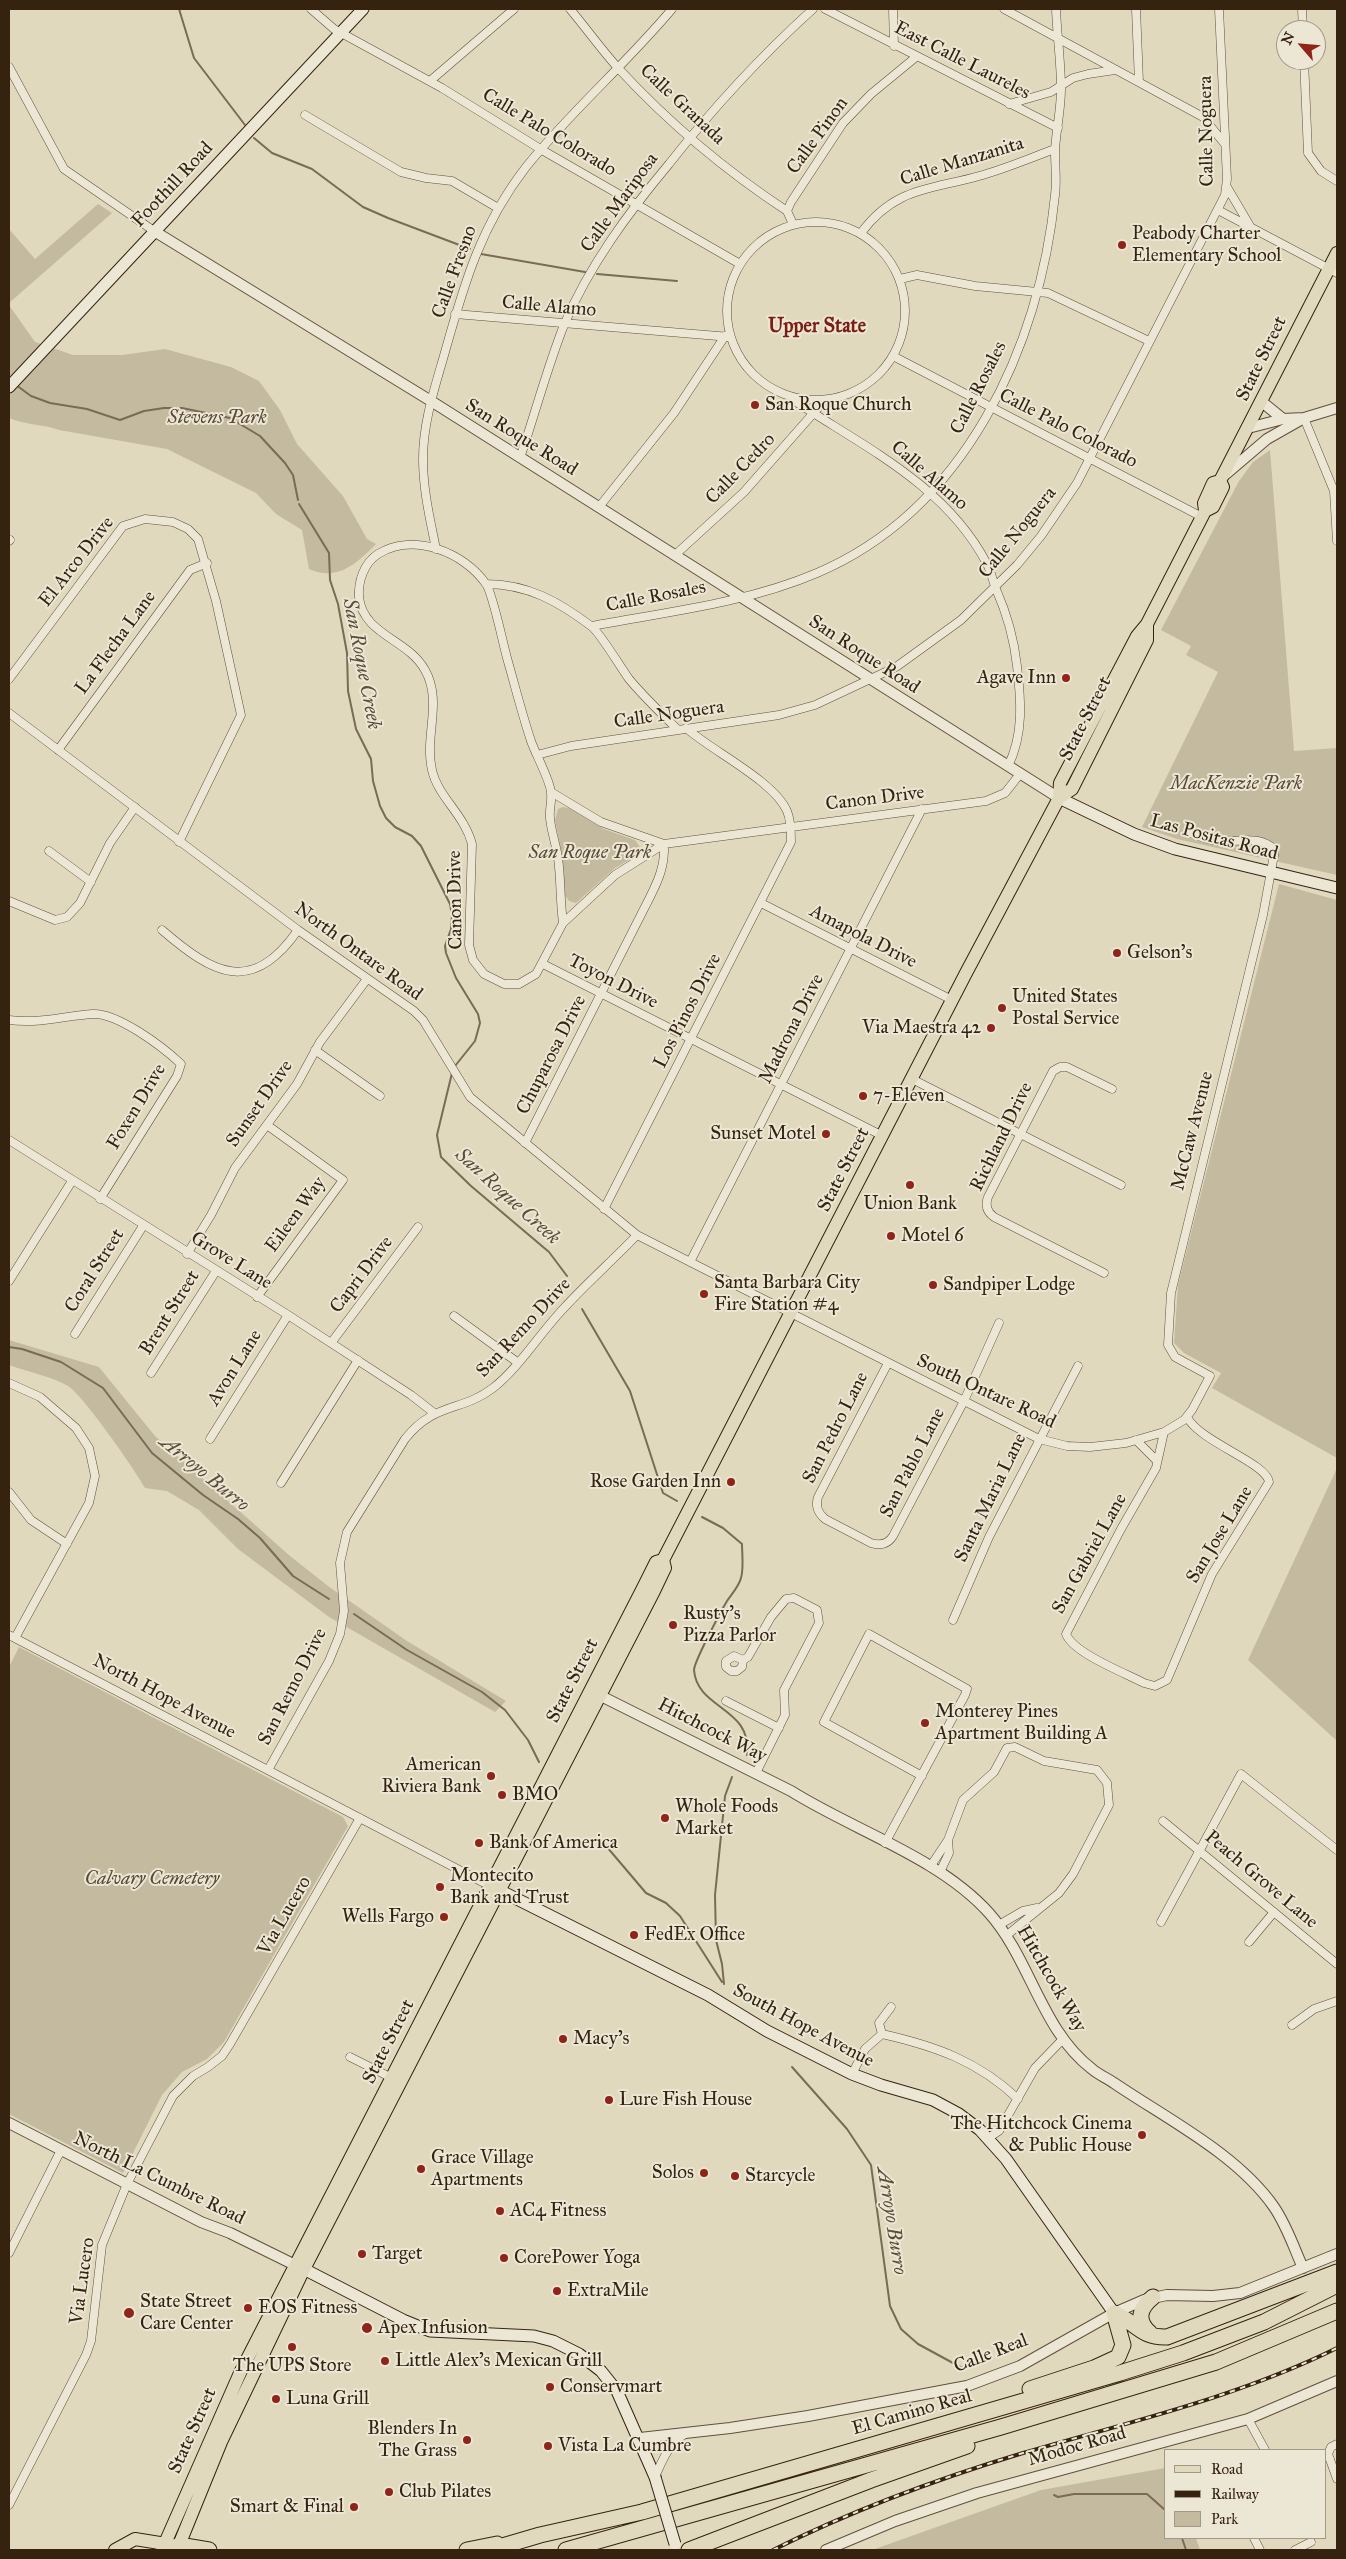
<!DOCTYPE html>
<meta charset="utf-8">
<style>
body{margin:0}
#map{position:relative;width:1346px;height:2559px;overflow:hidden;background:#e1d9be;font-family:"IM FELL Great Primer",serif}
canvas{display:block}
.frame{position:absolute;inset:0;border:10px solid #352310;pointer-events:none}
.legend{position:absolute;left:1164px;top:2449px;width:162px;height:90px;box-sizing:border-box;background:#ece6d5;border:1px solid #a39886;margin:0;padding:6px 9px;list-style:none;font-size:15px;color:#352310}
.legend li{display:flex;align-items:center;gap:10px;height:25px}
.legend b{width:25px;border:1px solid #a39886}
.north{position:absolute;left:1276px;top:20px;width:50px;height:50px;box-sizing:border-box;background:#ece6d5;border:1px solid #a39886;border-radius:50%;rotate:297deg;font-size:14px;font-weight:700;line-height:20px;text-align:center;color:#352310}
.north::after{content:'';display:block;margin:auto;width:18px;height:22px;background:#8f2418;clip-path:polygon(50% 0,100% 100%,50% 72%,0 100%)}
</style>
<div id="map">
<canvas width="1346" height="2559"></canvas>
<div class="frame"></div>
<ul class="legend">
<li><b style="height:6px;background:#e1d9be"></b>Road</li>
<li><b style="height:6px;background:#352310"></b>Railway</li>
<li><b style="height:14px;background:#c4baa0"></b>Park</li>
</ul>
<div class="north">N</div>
</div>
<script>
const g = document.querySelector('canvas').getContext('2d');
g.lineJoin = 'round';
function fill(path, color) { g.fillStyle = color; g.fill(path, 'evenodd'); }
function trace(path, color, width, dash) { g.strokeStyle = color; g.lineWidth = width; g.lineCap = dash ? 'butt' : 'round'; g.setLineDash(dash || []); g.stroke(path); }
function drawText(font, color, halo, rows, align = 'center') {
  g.font = font + ' "IM FELL Great Primer",serif'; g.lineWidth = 4; g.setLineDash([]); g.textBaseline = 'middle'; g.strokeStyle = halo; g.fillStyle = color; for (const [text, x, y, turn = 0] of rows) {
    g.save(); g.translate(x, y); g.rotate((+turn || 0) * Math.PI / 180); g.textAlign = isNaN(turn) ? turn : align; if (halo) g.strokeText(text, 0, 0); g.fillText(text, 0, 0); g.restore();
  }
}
fill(new Path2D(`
 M 98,204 L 112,213 L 9,303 L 9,229 L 35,259 Z
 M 9,305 L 35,342 L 73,355 L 122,355 L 165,349 L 231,367 L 259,381 L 280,410 L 297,444 L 343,496 L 367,539 L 376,544 C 357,563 338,582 309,569 L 302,530 L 276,514 L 256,493 L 167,449 L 59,430 C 43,424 25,425 9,418 Z
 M 1270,450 L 1294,751 L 1337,748 L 1337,875 L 1177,839 L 1142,827 L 1218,672 L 1186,655 L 1191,646 L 1161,630 L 1239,481 L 1253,462 Z
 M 563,807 L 569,808 L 604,829 L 635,840 L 640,847 L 636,856 L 615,868 L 576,903 L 569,901 L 565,895 L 562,854 L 555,820 L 558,809 Z
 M 1279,884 L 1337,900 L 1337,1458 L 1212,1388 L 1221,1373 L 1184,1353 L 1174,1343 L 1178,1285 Z
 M 9,1340 L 99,1367 L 155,1436 L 290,1556 L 328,1586 L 407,1641 L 506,1701 L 495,1712 L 329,1617 L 238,1549 L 199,1510 L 167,1491 L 145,1488 C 136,1471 82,1394 68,1386 C 51,1376 27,1372 9,1365 Z
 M 1337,1468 L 1337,1741 L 1248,1660 Z
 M 19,1647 L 343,1817 L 348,1826 L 224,2042 L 207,2059 L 182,2072 L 162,2095 L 123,2173 L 9,2114 L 9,1667 Z
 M 1165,2468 L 1165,2538 L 1196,2538 L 1200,2550 L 872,2550 L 1041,2490 Z`), '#c4baa0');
trace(new Path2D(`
 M 179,9 L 194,58 L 245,125
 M 254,138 L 272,153 L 312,169 L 363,207 L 388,218 L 470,249
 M 481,254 L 585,272
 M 597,274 L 677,281
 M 16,385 L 31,396 L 50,403 L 87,409 L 120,420 L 144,411 L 164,408 L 182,408 L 230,418 L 260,436 L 285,463 L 293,475 L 298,500
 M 299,504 L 329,553 L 330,580 L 338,604 L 347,653 L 348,691 L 356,729 L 371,759 L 373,781 L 380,806 L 386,818 L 395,827 L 412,836 L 421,846 L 450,904 L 452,915 L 451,929 L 445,946 L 446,953 L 456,978 L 478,1014 L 480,1023 L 475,1041 L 455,1066
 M 452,1073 L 437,1135 L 441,1157 L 471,1186 L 549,1252 L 567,1276
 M 582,1309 L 630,1391 L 663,1493 L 677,1501
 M 9,1347 L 22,1349 L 61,1362 L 103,1388 L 152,1453 L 203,1495 L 238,1519 L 260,1538 L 293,1576 L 329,1599
 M 702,1517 L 723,1528 L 742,1544 C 742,1554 744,1568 741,1578 C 739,1586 732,1594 727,1601 C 721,1611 694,1662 694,1670 C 697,1710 753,1707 747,1755
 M 354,1614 L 407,1650 L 482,1692 L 505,1710 L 528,1740 L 539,1762
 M 601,1840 L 646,1893 L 666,1903 L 680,1916 L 722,1982
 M 724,1984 L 722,1964 L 716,1940 L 715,1895 L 725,1796 L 732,1777
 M 792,2067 L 847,2129 L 871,2165 L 890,2306 L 901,2329 L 918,2344 L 964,2369
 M 1054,2495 L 1058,2497 L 1074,2494 L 1147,2494 L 1165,2510
 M 1182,2538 L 1186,2550`), '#796b55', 2);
const minor = new Path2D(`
 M 311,9 L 334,29 L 442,88 L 542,150 L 740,264
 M 570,9 C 586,28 601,49 618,68 C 668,122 726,171 787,211
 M 825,9 L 1058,128
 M 893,9 L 894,46
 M 1004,9 L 1203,117 L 1224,143
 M 1136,9 L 1139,82
 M 1302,9 L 1303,30
 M 1304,60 L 1308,153 L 1321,171 L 1337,181
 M 9,67 L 64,169 L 154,231
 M 430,81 L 514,9
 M 1009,104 L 1051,92 L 1073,78 L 1088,74 L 1115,70
 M 305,115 L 401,172 L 426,178 L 452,181 L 498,208
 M 1227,187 L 1250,226
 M 1218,210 L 1337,273
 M727 311a89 89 0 1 1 178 0a89 89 0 1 1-178 0Z
 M 793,224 L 787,211 L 791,202 L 843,123 L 871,94 L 916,57
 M 861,233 C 895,187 930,190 979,176 C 1005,169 1030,158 1055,149
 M 900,279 L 917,275 L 975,286 L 1048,293 L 1149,341
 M 455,314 L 730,337
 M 893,356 L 1202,517
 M 793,400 C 864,447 946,485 987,564 C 991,572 993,581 996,589 C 1007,614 1014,638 1017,666 C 1021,699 1024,735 1008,766
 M 1304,418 L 1334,491 L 1337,541
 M 520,458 C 535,414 547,368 564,325 C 589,266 628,213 669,164 C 713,108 760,57 813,9
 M 599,507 L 674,413 L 725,336
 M 9,541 L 10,540
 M 436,549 C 430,519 423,490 423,459 C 423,422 435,387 445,352 C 464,284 481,225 526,167 C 571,111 626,64 672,9
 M 675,555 L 744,492 L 825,400
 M 486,584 C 528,584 559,602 591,626 C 599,631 621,668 629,679 C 644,697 661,713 677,729
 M 592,626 C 667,612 747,603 817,573 C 965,510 1040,347 1055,195 C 1057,181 1055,166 1055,151 C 1056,130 1061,110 1061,89 C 1061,62 1057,35 1056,9
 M 9,679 L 123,526 L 145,519 L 173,522 L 188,529 L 198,539 L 216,601 L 241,715 L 179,842
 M 9,713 L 298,930 L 414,1011 L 423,1020 L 470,1097 L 637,1235 L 1039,1439 L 1067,1446 L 1090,1447 L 1126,1443 L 1164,1432 L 1184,1420 L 1192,1410 L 1210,1376 L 1175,1357 L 1168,1345 L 1171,1293 L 1263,915 L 1274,855 L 1274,849 C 1258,834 1238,843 1218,841 C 1208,840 1200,837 1191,833
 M 58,750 L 190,570 L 207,563
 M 537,755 L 571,746 L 779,715 L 815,705 L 896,667 L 961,620 L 1017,565 L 1041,536 L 1077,483 L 1225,195 L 1227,179 L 1219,9
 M 49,851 L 91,882
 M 9,901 L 55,920 L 67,917 L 80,903 L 110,843 L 135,807
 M 761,903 L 952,1000
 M 563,923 C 560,901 561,879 558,858 C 556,844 551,831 550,818 C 549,810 552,802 551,793 C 551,782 535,753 531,741 C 522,714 515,686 507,658 C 503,644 493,594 486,584 C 464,552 413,532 378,554 C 364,563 358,581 359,597 C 363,635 408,639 425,670 C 443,702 424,736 432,770 C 438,797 464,814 472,844 L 469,945 L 473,960 L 484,974 L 504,984 L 519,984 L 536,974 L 563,923 L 615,875 L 664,844 L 986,801 L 1005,793 L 1020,774
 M 162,930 C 213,974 252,996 298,930
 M 543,964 L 883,1136
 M 9,1020 C 38,1024 64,1016 92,1014 C 117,1012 163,1047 181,1064 L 177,1076 L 100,1199
 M 315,1050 L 380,1096
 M 912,1079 L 1121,1185
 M 9,1140 L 288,1315 L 411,1395 L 434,1413
 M 525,1143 L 650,897 C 659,879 665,865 664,844 L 601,822 L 551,792
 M 604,1209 L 791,842 C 791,833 791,820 787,811 C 774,781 712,751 686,728
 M 187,1254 L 211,1215 L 235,1168 L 297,1084 L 320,1042 L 367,979
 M 690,1262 L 922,809
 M 1104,1273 L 994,1217 C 987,1212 985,1205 988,1197 L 1053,1071 L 1060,1067 L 1067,1067 L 1112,1089
 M 9,1281 L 72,1181
 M 257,1297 L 343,1180 L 267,1125
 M 454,1316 L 517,1362
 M 75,1334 L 143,1226
 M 331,1343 L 418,1227
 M 888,1363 L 818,1497 C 815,1506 818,1513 825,1519 L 871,1543 C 880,1546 888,1544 893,1536 L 964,1401 L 999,1323
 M 151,1373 L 216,1271
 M 9,1383 L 40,1397 L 76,1428 L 89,1448 L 95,1476 L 89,1503 L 15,1638
 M 1164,1432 L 1156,1468 L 1121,1529 L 1066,1634 C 1073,1653 1125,1673 1144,1683 L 1155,1686 L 1167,1680 L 1212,1574 L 1269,1482 C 1267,1463 1200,1442 1187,1417
 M 210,1439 L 288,1315
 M 1136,1440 L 1157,1461
 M 281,1483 L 358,1360
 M 9,1492 L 31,1520 L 67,1544
 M 953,1620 L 989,1537 L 1078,1366
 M 9,1635 L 490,1886
 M 743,1660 L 742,1667 L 737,1671 L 731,1671 L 726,1667 L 726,1661 L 734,1656 L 743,1660 L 748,1657 L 771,1617 L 786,1599 L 794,1598 L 817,1610 L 819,1623 L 784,1690 L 785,1715 L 756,1773
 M 726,1701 L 779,1728
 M 268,1770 L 329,1661 L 340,1634 L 344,1611 L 340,1563 L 347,1532 L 405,1439 C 434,1402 462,1412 493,1388 C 519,1368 540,1333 564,1308 C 587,1283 613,1260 637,1235
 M 1163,1821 L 1337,1964
 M 885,1843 L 965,1695 L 967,1689 L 869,1634 L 824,1722 L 922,1776
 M 930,1867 L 948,1840 L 963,1800 L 994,1772 L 1007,1748 L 1015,1747 L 1044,1761 L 1097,1770 L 1107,1783 L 1109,1805 L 1073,1874 L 1059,1893 L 1007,1935
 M 940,1872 L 949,1853 L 948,1840
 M 1161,1922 L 1241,1774 L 1337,1850
 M 999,1925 L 1023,1911 L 1037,1908
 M 1249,1942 L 1274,1912
 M 1292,2025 L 1314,2009 L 1337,2001
 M 882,2034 L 879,2023 L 891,2007
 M 350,2057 L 394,2079
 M 852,2074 L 865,2049 L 882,2034 C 935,2046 978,2061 1018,2099
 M 988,2138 L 999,2131 L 1035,2068 L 1063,2039
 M 9,2253 L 61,2150
 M 1248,2419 L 1265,2450
 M 1337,2444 L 1331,2447 L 1328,2454 L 1337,2479
 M 655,2477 C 663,2459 668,2445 685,2434
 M 9,2505 L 86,2355 L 91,2341 L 102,2245 L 127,2184 L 173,2096 L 193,2076 L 208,2067 L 222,2056 L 230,2044 L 360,1818
 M 1254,2538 L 1260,2550
 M 1295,2550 L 1311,2542`);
const tertiary = new Path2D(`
 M 154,231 L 431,401 L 1059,798
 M 1262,402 L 1283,419
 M 1248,428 L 1283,419 L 1304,418
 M 1226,474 L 1267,439 L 1304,418 L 1337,408
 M 593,1692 L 791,1791 C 853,1830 940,1858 989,1913 C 1031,1960 1041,2030 1092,2069 C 1099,2075 1107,2078 1114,2083 C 1167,2119 1237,2154 1274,2207 C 1287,2226 1294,2248 1303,2268
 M 9,2123 L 201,2222 L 230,2233 L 295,2265
 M 640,2438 L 730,2428 L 808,2416 L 967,2386 L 1020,2366 L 1114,2313 L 1144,2300 L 1167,2295 L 1213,2296 L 1240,2293 L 1337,2254
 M 826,2550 L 895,2521 L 977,2493 L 1248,2419 L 1337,2381`);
const secondary = new Path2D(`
 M 9,387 L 363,9
 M 1059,798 L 1134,834 L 1175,849 L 1337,888
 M 493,1887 L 708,1995 L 767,2031 L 852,2074 L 881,2085 L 933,2100 L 959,2114 L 980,2130 L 1006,2159 L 1114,2313
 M 296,2265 L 403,2320 L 430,2331 L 534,2336 L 553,2341 L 579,2354 L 601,2371 L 617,2391 L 655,2477`);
const primary = new Path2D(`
 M 1205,511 L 1204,503 L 1213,483 L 1220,481 L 1337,253
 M 1059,798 L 1072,789 L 1147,640 L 1147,624
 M 115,2550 L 135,2539 L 172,2545
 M 162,2550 L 240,2373 L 643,1588 L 656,1562 L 663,1560
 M 177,2550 L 221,2442 L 304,2269 L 654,1591 L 665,1568 L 663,1560 L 966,973 L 1059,798 L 1060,783 L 1137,636 L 1147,624 L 1205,511 L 1213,507 L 1223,487 L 1220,481`);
const motorway = new Path2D(`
 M 1114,2313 C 1136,2322 1140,2338 1167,2337 L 1337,2272
 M 1150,2333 C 1136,2321 1139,2308 1153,2297
 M 1030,2389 L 1094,2368 L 1118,2357 L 1123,2345 L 1114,2313
 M 179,2545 L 209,2550
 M 467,2550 L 497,2544
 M 489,2550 L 540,2535 L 642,2512 L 1120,2373 L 1183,2353 L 1264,2322 L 1337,2285
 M 566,2550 L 1001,2427 L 1216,2362 L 1337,2311
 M 689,2550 L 871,2480 L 967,2446`);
trace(minor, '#60503c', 9);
trace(tertiary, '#60503c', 12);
trace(secondary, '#352310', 13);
trace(primary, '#352310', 14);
trace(motorway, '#352310', 17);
trace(minor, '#ece6d5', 8);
trace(tertiary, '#ece6d5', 10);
trace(secondary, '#ece6d5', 11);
trace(primary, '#e1d9be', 12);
trace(motorway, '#e1d9be', 15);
const rail = new Path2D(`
 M 773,2550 C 853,2510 937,2479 1023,2453 C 1129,2422 1238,2397 1337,2348`);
trace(rail, '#352310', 4);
trace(rail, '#ece6d5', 2, [5.5]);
const secondaryBridge = new Path2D(`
 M 655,2477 L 675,2544`);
trace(secondaryBridge, '#352310', 13, []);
trace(secondaryBridge, '#ece6d5', 11);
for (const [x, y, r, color] of [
 [1122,245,5,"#8f2418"],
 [755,405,5,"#8f2418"],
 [1066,678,5,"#8f2418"],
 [1117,953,5,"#8f2418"],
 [1002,1008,5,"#8f2418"],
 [991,1028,5,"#8f2418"],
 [863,1096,5,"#8f2418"],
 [826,1134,5,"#8f2418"],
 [910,1185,5,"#8f2418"],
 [891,1236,5,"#8f2418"],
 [933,1285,5,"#8f2418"],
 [704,1294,5,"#8f2418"],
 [731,1482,5,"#8f2418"],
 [673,1625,5,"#8f2418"],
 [925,1723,5,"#8f2418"],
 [491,1776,5,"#8f2418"],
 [502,1795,5,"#8f2418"],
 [665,1818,5,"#8f2418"],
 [479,1843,5,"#8f2418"],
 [440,1887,5,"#8f2418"],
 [444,1917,5,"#8f2418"],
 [634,1935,5,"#8f2418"],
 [563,2039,5,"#8f2418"],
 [609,2100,5,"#8f2418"],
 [1142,2135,5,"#8f2418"],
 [421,2169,5,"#8f2418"],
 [704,2173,5,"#8f2418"],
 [735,2176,5,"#8f2418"],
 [500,2211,5,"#8f2418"],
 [362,2254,5,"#8f2418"],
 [504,2258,5,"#8f2418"],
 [557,2291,5,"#8f2418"],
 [248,2308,5,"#8f2418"],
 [129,2313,6,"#8f2418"],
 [367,2328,6,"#8f2418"],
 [292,2347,5,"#8f2418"],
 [385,2361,5,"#8f2418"],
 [550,2387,5,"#8f2418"],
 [276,2399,5,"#8f2418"],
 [467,2440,5,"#8f2418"],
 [548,2446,5,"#8f2418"],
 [389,2492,5,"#8f2418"],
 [354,2507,5,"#8f2418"]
]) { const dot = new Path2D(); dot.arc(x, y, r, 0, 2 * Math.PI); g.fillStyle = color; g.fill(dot); trace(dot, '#ece6d5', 2); }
drawText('19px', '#352310', '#ece6d5', [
 ["East Calle Laureles",962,61,27],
 ["Calle Granada",682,105,43],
 ["Calle Noguera",1207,131,-91],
 ["Calle Palo Colorado",549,133,31],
 ["Calle Pinon",818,136,-54],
 ["Calle Manzanita",962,162,-17],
 ["Foothill Road",173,185,-47],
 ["Calle Mariposa",620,203,-54],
 ["Calle Fresno",455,272,-70],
 ["Calle Alamo",549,307,5],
 ["State Street",1262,359,-64],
 ["Calle Rosales",979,388,-63],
 ["Calle Palo Colorado",1068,429,27],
 ["San Roque Road",521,438,32],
 ["Calle Cedro",741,469,-46],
 ["Calle Alamo",929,476,41],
 ["Calle Noguera",1018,533,-51],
 ["El Arco Drive",77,562,-52],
 ["Calle Rosales",656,597,-11],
 ["La Flecha Lane",116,643,-54],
 ["San Roque Road",864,655,33],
 ["Calle Noguera",669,715,-8],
 ["State Street",1086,719,-63],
 ["Canon Drive",875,799,-7],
 ["Las Positas Road",1214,838,15],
 ["Canon Drive",456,900,-91],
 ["Amapola Drive",863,937,27],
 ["North Ontare Road",358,952,36],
 ["Toyon Drive",613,982,27],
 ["Los Pinos Drive",688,1011,-63],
 ["Madrona Drive",792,1029,-63],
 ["Chuparosa Drive",552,1055,-63],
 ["Sunset Drive",260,1104,-55],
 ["Foxen Drive",137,1107,-59],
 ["McCaw Avenue",1193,1131,-76],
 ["Richland Drive",1002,1137,-64],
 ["State Street",844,1170,-63],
 ["Eileen Way",296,1215,-54],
 ["Grove Lane",231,1261,32],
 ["Coral Street",95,1271,-58],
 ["Capri Drive",362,1275,-53],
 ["Brent Street",170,1313,-58],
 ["San Remo Drive",524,1328,-47],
 ["Avon Lane",235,1368,-58],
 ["South Ontare Road",986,1392,25],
 ["San Pedro Lane",836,1428,-63],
 ["San Pablo Lane",913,1463,-63],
 ["Santa Maria Lane",991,1498,-64],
 ["San Jose Lane",1220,1535,-59],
 ["San Gabriel Lane",1090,1554,-61],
 ["State Street",573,1681,-63],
 ["San Remo Drive",293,1687,-63],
 ["North Hope Avenue",164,1697,28],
 ["Hitchcock Way",712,1731,27],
 ["Peach Grove Lane",1261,1880,40],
 ["Via Lucero",285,1916,-60],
 ["Hitchcock Way",1051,1979,60],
 ["South Hope Avenue",803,2026,28],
 ["State Street",389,2042,-63],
 ["North La Cumbre Road",159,2179,26],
 ["Via Lucero",83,2281,-82],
 ["Calle Real",991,2354,-21],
 ["El Camino Real",912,2413,-16],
 ["State Street",193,2431,-66],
 ["Modoc Road",1077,2447,-16]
]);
drawText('19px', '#352310', '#ece6d5', [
 ["Peabody Charter",1132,234],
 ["Elementary School",1132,256],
 ["San Roque Church",765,405],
 ["Agave Inn",1056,678,"right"],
 ["Gelson's",1127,953],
 ["United States",1012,997],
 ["Postal Service",1012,1019],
 ["Via Maestra 42",981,1028,"right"],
 ["7-Eleven",873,1096],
 ["Sunset Motel",816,1134,"right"],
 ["Union Bank",910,1204,"center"],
 ["Motel 6",901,1236],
 ["Santa Barbara City",714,1283],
 ["Fire Station #4",714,1305],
 ["Sandpiper Lodge",943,1285],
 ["Rose Garden Inn",721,1482,"right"],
 ["Rusty's",683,1614],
 ["Pizza Parlor",683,1636],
 ["Monterey Pines",935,1712],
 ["Apartment Building A",935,1734],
 ["American",481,1765,"right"],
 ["Riviera Bank",481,1787,"right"],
 ["BMO",512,1795],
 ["Whole Foods",675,1807],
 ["Market",675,1829],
 ["Bank of America",489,1843],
 ["Montecito",450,1876],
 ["Bank and Trust",450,1898],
 ["Wells Fargo",434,1917,"right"],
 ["FedEx Office",644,1935],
 ["Macy's",573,2039],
 ["Lure Fish House",619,2100],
 ["The Hitchcock Cinema",1132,2124,"right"],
 ["& Public House",1132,2146,"right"],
 ["Grace Village",431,2158],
 ["Apartments",431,2180],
 ["Solos",694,2173,"right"],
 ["Starcycle",745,2176],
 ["AC4 Fitness",510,2211],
 ["Target",372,2254],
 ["CorePower Yoga",514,2258],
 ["ExtraMile",567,2291],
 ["State Street",140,2302],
 ["Care Center",140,2324],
 ["EOS Fitness",258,2308],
 ["Apex Infusion",378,2328],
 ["Little Alex’s Mexican Grill",395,2361],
 ["The UPS Store",292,2366,"center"],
 ["Conservmart",560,2387],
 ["Luna Grill",286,2399],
 ["Blenders In",457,2429,"right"],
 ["The Grass",457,2451,"right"],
 ["Vista La Cumbre",558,2446],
 ["Club Pilates",399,2492],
 ["Smart & Final",344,2507,"right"]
], 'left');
drawText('italic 19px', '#594934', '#ece6d5', [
 ["Stevens Park",217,418],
 ["MacKenzie Park",1236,784],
 ["San Roque Park",590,853],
 ["Calvary Cemetery",152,1879]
]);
drawText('bold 20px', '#7a1f14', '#ece6d5', [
 ["Upper State",817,327]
]);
drawText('italic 20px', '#5d4d38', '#ece6d5', [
 ["San Roque Creek",361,664,79],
 ["San Roque Creek",507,1197,42],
 ["Arroyo Burro",204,1474,39],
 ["Arroyo Burro",891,2221,81]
]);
</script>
